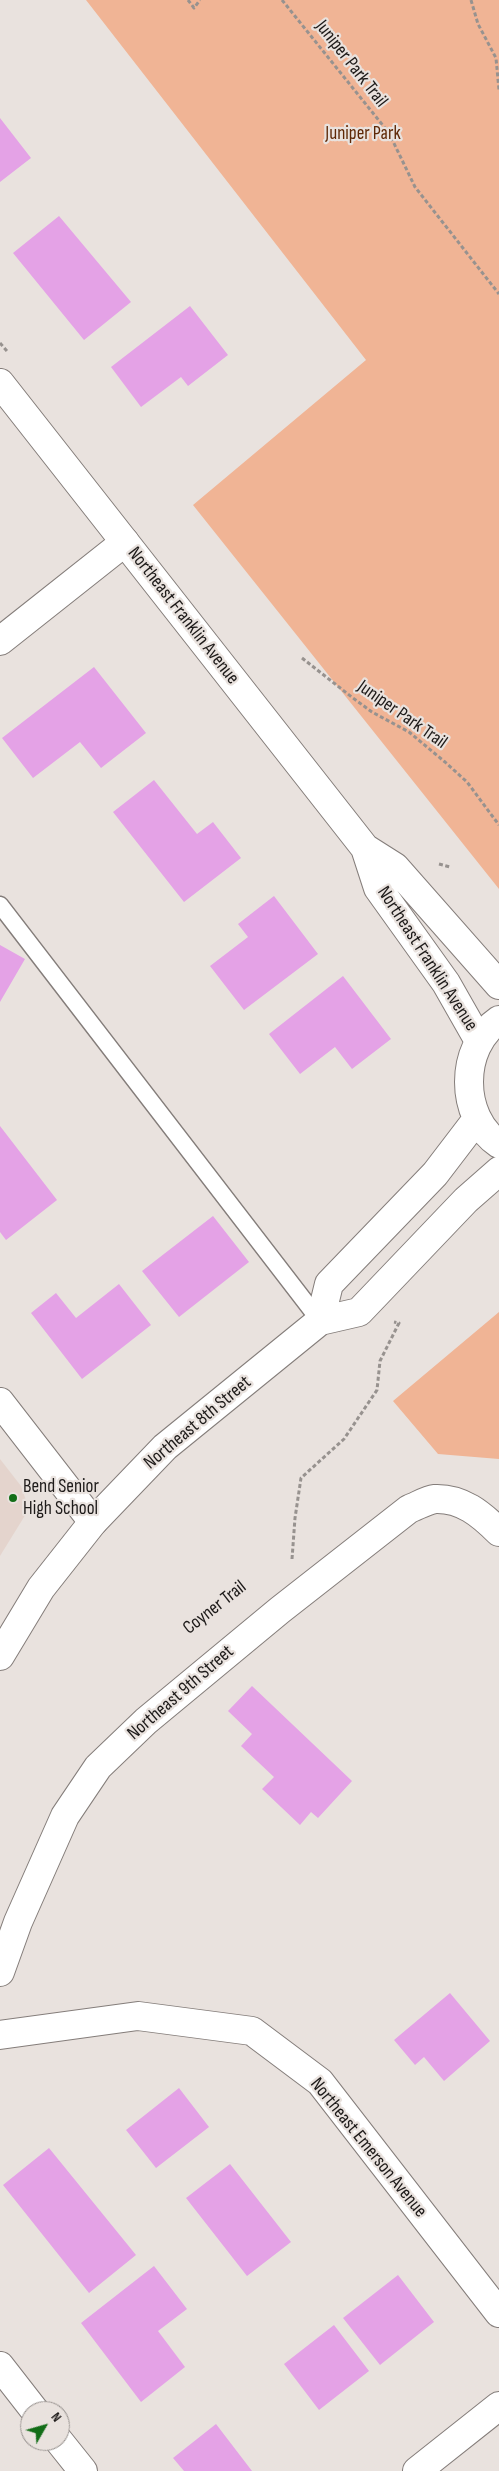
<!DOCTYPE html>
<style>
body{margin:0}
#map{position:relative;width:499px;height:2471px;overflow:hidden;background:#e9e2de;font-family:"Sofia Sans Condensed",sans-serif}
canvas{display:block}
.north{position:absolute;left:20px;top:2401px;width:50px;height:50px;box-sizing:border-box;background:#e9e2de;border:1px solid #97928f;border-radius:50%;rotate:52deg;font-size:14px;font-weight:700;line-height:20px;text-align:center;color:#1d1a19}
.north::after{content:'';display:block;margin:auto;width:18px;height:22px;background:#126d17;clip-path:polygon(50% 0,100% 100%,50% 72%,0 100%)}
</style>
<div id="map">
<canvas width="499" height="2471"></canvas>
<div class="north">N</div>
</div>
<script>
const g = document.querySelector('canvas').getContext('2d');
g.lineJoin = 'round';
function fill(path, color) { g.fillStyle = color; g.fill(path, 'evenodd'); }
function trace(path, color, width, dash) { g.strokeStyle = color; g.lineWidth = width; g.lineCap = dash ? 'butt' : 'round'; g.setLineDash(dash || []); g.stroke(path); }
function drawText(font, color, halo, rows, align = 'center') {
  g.font = font + ' "Sofia Sans Condensed",sans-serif'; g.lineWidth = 4.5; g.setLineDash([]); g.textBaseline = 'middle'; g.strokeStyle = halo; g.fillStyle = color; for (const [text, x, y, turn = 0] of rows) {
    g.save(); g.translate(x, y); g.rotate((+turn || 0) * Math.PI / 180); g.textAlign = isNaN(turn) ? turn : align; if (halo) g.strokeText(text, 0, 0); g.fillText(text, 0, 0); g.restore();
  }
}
fill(new Path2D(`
 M 0,1459 L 21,1486 L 29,1509 L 0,1556 Z`), '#e4d4cd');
fill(new Path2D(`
 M 86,0 L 499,0 L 499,889 L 193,505 L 366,360 Z
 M 499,1312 L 499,1459 L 438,1454 L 393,1401 Z`), '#f0b495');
fill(new Path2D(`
 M 0,118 L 31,158 L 0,182 Z
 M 59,216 L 131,302 L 84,340 L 13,253 Z
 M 190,306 L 228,355 L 188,386 L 181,377 L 141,407 L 111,367 Z
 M 94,667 L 146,733 L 101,768 L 80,742 L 33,778 L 2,738 Z
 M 154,780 L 197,834 L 213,822 L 241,858 L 184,902 L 113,812 Z
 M 274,896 L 318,954 L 244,1010 L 210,966 L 248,937 L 238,924 Z
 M 0,945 L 25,959 L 0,1002 Z
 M 343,976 L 391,1039 L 352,1069 L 335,1047 L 300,1074 L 269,1034 Z
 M 0,1126 L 57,1200 L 6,1240 L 0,1232 Z
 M 213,1216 L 249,1262 L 179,1317 L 142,1271 Z
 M 119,1284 L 151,1325 L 82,1379 L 31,1313 L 56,1293 L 76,1318 Z
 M 252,1686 L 352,1781 L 318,1818 L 311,1812 L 300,1825 L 262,1789 L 274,1777 L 241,1746 L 252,1734 L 228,1711 Z
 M 450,1993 L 490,2041 L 444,2081 L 424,2057 L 415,2065 L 394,2040 Z
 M 179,2088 L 209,2127 L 156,2168 L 126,2130 Z
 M 49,2148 L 136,2255 L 89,2293 L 3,2185 Z
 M 230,2164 L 291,2242 L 247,2276 L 186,2198 Z
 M 154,2266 L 187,2309 L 158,2331 L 185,2367 L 141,2402 L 81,2323 Z
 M 398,2275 L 434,2322 L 380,2365 L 343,2318 Z
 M 334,2325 L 369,2371 L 319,2410 L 284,2364 Z
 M 216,2424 L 252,2471 L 184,2471 L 173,2458 Z`), '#e4a2e6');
const service = new Path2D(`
 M 0,905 L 320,1321`);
const minor = new Path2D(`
 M 0,641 L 125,542
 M 0,1402 L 93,1522
 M 0,1972 L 18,1922 L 65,1816 L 98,1767 L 146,1721 L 280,1610 L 409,1509 C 417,1506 427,1500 435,1499 C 462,1498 481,1514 499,1532
 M 0,2035 L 138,2016 L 252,2031 L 320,2082 L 499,2313
 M 0,2366 L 35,2411
 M 59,2441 L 83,2471`);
const tertiary = new Path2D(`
 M 0,383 L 365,848 L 378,888 L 446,983 L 479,1041
 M 365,848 L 395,867 L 499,985
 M 499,1020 C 459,1047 459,1117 499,1144
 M 320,1321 L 329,1284 L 435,1174 L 477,1119
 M 0,1656 L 41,1588 L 93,1522 L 165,1447 L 320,1321 L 359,1312 L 466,1200 L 499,1171
 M 417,2471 L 499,2406`);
trace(service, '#847d7a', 19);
trace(minor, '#847d7a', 30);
trace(tertiary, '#847d7a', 30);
trace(new Path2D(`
 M 188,0 L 194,8 L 200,0
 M 282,0 L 389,133 L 415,187 L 499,294
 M 471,0 L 478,24 L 496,58 L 499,90
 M 0,343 L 7,351
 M 302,658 L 353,698 L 372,712 L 409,732 L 445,762 L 467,782 L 499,825
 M 439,864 L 450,867
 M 292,1559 L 295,1518 L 301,1478 L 344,1439 L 377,1390 L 380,1361 L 399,1323 L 394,1322`), '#97928f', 3, [4, 2.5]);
trace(service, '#fff', 16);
trace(minor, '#fff', 28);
trace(tertiary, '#fff', 28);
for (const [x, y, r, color] of [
 [13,1498,5,"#126d17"]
]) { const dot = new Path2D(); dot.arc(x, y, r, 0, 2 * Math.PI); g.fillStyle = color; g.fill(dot); trace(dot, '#e9e2de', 2); }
drawText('19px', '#1d1a19', '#e9e2de', [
 ["Juniper Park Trail",351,64,52],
 ["Northeast Franklin Avenue",183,616,52],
 ["Juniper Park Trail",402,715,35],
 ["Northeast Franklin Avenue",427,959,57],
 ["Northeast 8th Street",198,1423,-40],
 ["Coyner Trail",215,1608,-38],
 ["Northeast 9th Street",181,1693,-41],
 ["Northeast Emerson Avenue",368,2148,51]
]);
drawText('19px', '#5e2806', '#e9e2de', [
 ["Juniper Park",363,134]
]);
drawText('19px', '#1d1a19', '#e9e2de', [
 ["Bend Senior",23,1487],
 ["High School",23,1509]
], 'left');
</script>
